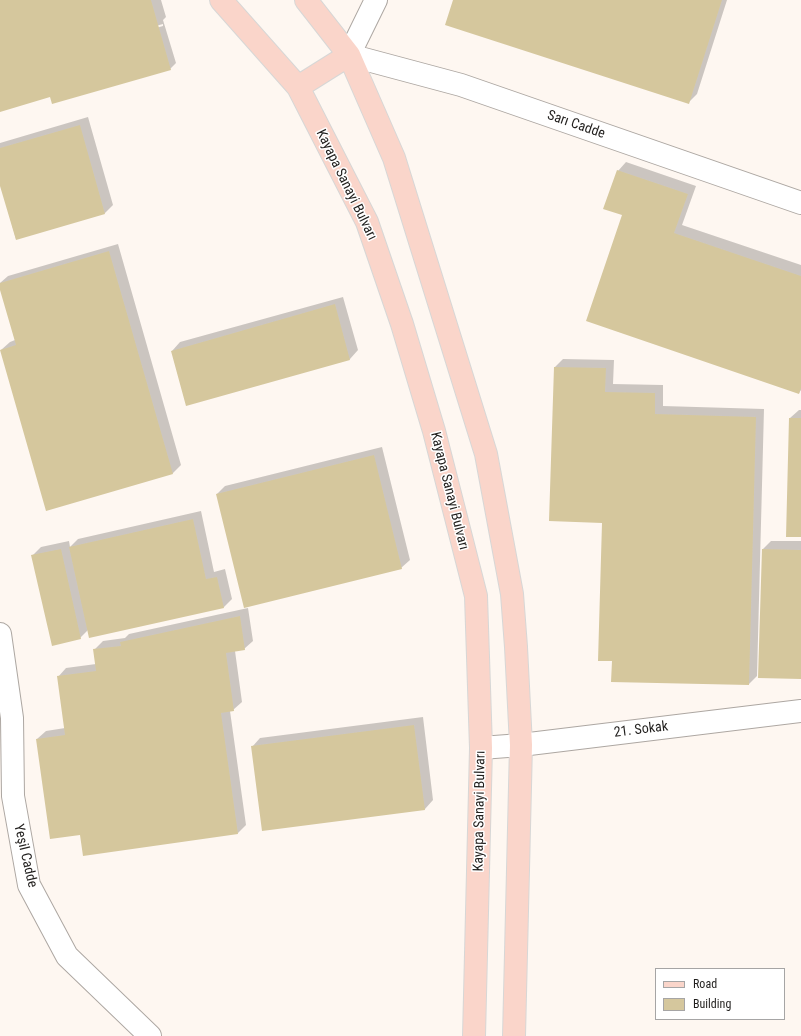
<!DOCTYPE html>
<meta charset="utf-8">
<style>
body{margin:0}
#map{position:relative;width:801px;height:1036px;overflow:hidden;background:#fef7f1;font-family:"Roboto Condensed",sans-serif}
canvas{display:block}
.legend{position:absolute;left:655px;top:968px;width:130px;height:52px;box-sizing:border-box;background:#fff;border:1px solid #a6a5a5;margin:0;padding:5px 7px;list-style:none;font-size:12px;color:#211f1d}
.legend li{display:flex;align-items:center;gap:8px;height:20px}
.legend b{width:20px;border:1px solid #a6a5a5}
</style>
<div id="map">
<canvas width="801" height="1036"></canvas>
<ul class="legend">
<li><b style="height:5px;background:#fad5ca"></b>Road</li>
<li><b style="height:11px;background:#d5c79d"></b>Building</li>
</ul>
</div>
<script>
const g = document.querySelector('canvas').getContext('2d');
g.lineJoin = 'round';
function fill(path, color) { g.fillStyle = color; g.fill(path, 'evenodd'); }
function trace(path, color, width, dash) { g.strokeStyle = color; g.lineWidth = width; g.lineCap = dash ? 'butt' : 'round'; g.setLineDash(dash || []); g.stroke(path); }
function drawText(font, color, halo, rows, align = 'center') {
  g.font = font + ' "Roboto Condensed",sans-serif'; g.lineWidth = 3; g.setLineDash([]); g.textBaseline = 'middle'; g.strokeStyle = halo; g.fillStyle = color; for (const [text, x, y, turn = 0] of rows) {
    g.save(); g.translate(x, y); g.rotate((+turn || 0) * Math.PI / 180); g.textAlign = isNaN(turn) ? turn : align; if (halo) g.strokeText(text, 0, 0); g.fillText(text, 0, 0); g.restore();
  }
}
fill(new Path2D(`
 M 0,0 L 161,0 L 166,17 L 163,20 L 176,63 L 170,69 L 50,96 L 0,111 ZM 163,24 L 163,26 L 138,33 L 138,31 Z
 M 454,0 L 727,0 L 697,94 L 688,103 Z
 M 88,117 L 113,205 L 105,213 L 16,239 L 0,182 L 0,143 Z
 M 626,162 L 696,186 L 682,225 L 801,265 L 801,390 L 799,393 L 624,215 L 618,171 Z
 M 118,244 L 181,465 L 173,473 L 47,510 L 1,350 L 10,342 L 15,340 L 0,283 L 8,276 Z
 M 343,297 L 358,350 L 350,359 L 187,404 L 172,351 L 180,342 Z
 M 563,359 L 614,360 L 613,384 L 663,385 L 663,406 L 764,409 L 757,676 L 749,684 L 603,522 L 555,367 Z
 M 799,410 L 801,410 L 801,536 L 790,418 Z
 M 382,447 L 410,560 L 401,568 L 217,494 L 225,486 Z
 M 201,511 L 214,572 L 225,569 L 232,599 L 224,607 L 88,630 L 80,638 L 33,555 L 41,547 L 69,541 L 70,547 L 78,539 Z
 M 771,541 L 801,541 L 801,678 L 763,549 Z
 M 248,608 L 253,641 L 244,649 L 235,651 L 242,702 L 233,710 L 230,711 L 246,825 L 238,833 L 81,834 L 37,739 L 46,731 L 65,728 L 58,677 L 66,668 L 96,664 L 94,650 L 103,641 L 125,638 L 129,634 Z
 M 423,717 L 433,800 L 425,809 L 263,830 L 252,747 L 260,738 Z`), '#0003');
fill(new Path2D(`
 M 0,0 L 151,0 L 171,70 L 52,104 L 50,97 L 0,112 Z
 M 453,0 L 722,0 L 689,104 L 445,25 Z
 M 80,125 L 105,214 L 16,240 L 0,186 L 0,148 Z
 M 617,170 L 688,194 L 674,233 L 801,276 L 801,388 L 799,394 L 586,321 L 622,215 L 603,209 Z
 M 109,251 L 173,474 L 46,511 L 0,350 L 16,345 L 0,290 L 0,283 Z
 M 335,304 L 350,360 L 186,406 L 171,351 Z
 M 554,367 L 606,368 L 605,392 L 655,393 L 655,414 L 756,417 L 749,685 L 611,682 L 612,661 L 598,661 L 602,523 L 549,521 Z
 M 789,418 L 801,418 L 801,537 L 786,537 Z
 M 374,455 L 402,569 L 244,608 L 216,494 Z
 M 193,519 L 206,579 L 217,577 L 224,608 L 89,638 L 69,547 Z
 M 61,549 L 81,639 L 52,646 L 31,555 Z
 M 762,549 L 801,550 L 801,679 L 758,678 Z
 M 240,616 L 245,650 L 226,653 L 234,711 L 221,713 L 238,834 L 83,856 L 80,835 L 50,839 L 36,739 L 65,735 L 57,676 L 96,671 L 93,649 L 121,646 L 120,642 Z
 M 414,725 L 425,810 L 262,831 L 251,746 Z`), '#d5c79d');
const minor = new Path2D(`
 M 376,0 L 349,55 L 461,85 L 801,203
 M 0,634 L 12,718 L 13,796 L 29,885 L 67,956 L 150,1036
 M 481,748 L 521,745 L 801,711`);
const major = new Path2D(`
 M 221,0 L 298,87 L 367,222 L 402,324 L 434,431 L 476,596 L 481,748 L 474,1036
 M 306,0 L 349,55 L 394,158 L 486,454 L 512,594 L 516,647 L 521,745 L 514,1036
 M 298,87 L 349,55`);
trace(minor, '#ada7a2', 24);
trace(major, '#d7d7d6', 24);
trace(minor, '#fff', 22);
trace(major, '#fad5ca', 22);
drawText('14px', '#211f1d', '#fff', [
 ["Sarı Cadde",576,125,19],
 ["Kayapa Sanayi Bulvarı",346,185,64],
 ["Kayapa Sanayi Bulvarı",449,491,76],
 ["21. Sokak",641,730,-7],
 ["Kayapa Sanayi Bulvarı",480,811,-89],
 ["Yeşil Cadde",25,856,77]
]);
</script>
